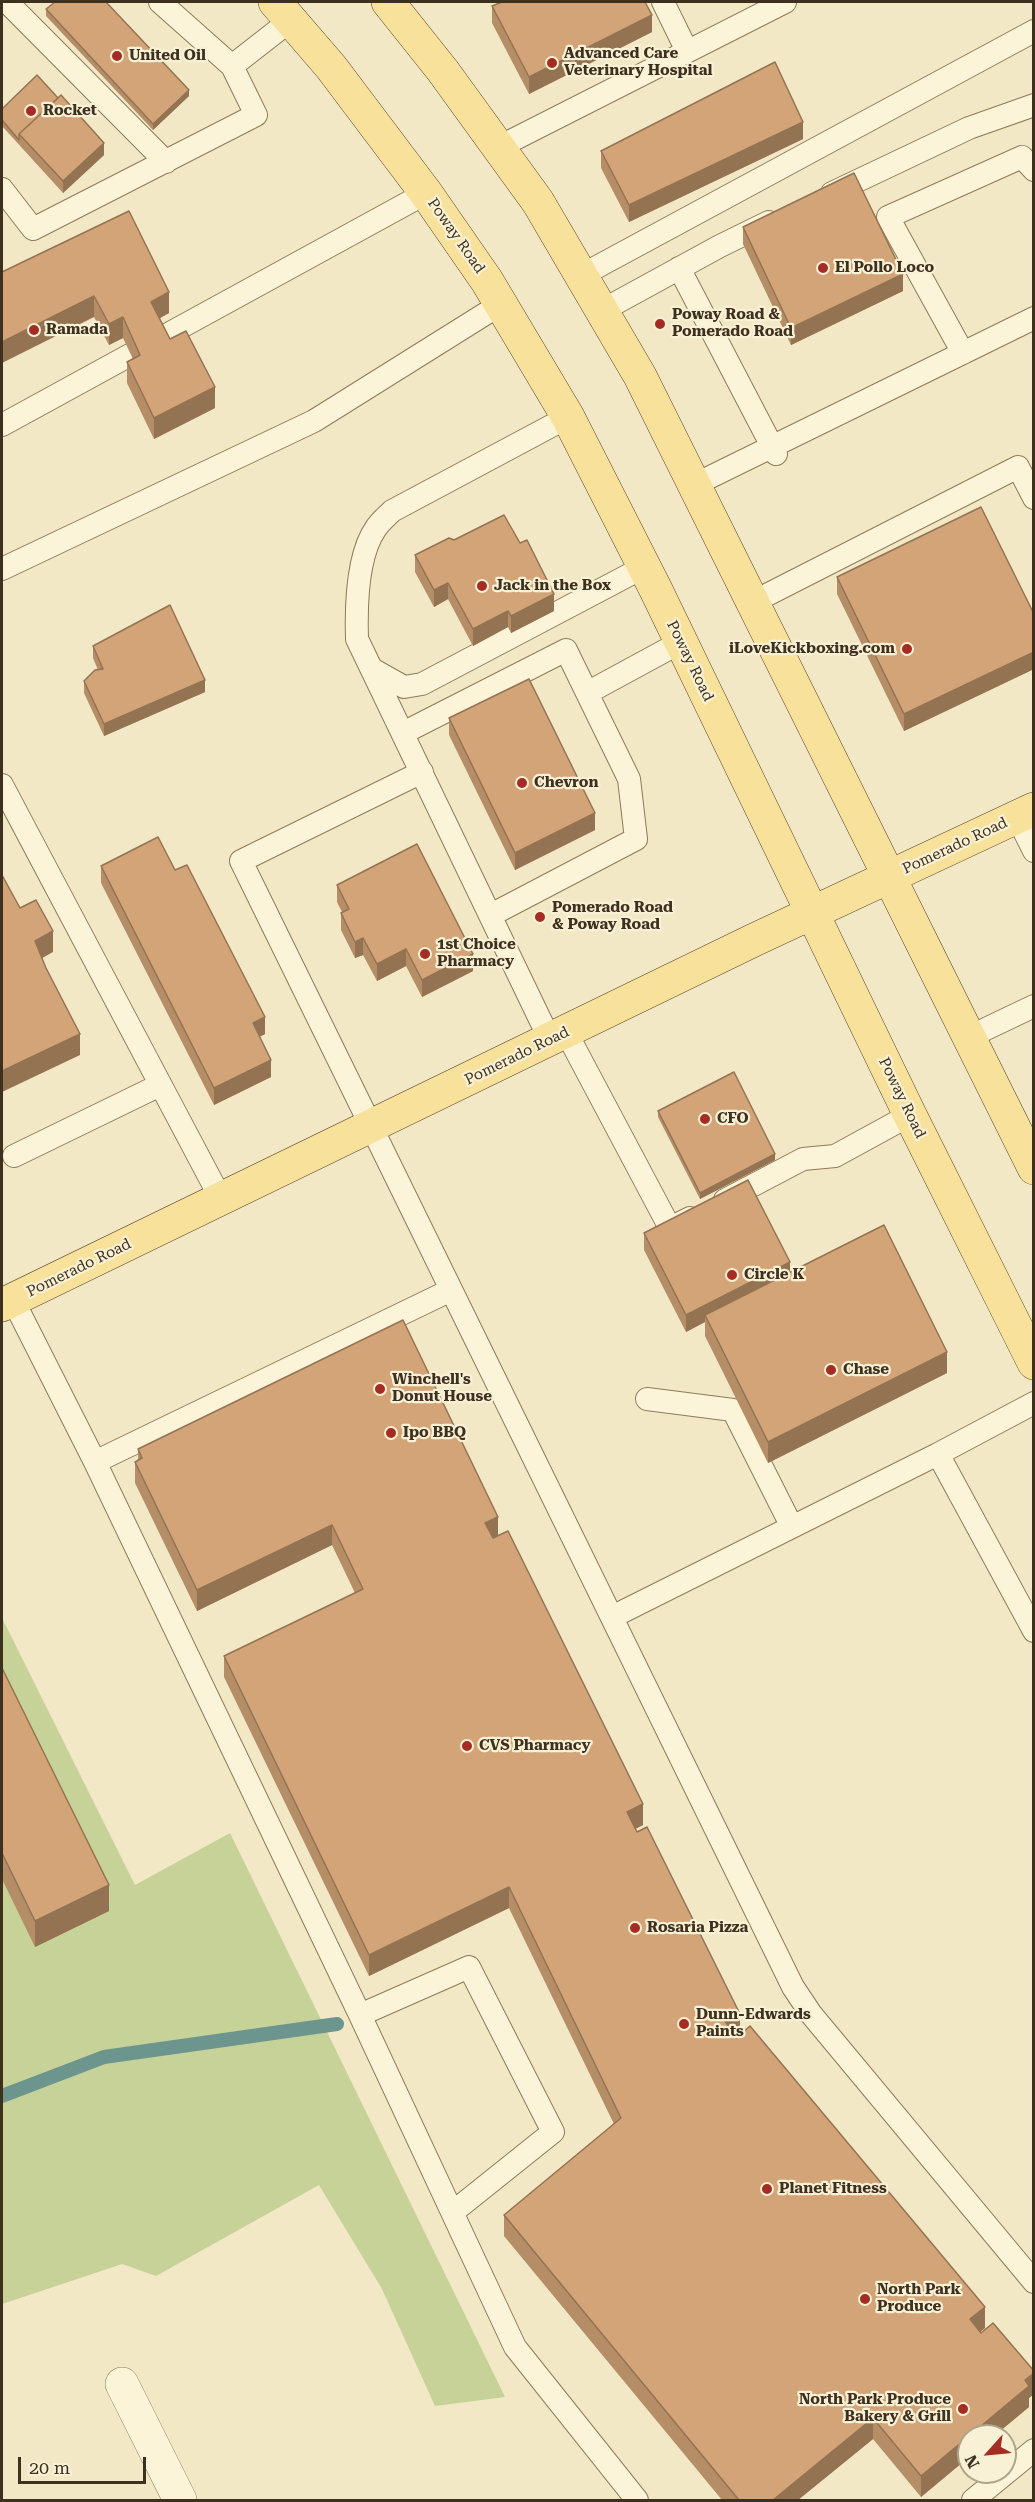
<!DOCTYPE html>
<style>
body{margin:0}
#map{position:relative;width:1035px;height:2502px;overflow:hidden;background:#f2e8c5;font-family:"Roboto Serif",serif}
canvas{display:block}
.frame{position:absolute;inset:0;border:3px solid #3e301e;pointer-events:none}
.north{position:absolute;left:957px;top:2424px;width:60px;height:60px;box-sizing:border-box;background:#f9f1d5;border:2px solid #aea48c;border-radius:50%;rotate:243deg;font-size:16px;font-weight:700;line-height:24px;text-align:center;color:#3e301e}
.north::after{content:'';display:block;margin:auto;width:21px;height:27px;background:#a42c23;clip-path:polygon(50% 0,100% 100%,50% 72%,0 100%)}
.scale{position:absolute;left:18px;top:2457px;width:128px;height:27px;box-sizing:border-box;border:3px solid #3e301e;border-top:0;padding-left:8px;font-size:18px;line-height:21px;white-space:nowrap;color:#3e301e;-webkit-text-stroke:4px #f9f1d5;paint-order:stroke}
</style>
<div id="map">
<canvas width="1035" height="2502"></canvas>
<div class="frame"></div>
<div class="north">N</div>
<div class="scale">20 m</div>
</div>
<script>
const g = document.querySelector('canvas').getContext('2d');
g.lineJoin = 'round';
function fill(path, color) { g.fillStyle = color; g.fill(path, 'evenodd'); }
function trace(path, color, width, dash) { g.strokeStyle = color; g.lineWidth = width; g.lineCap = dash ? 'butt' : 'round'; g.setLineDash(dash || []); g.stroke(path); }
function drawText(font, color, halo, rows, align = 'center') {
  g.font = font + ' "Roboto Serif",serif'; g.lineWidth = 4.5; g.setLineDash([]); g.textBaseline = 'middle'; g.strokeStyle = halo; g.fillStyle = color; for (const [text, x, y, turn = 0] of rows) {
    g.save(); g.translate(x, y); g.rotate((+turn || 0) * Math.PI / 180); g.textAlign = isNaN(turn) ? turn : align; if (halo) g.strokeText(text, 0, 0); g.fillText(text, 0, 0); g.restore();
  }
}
fill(new Path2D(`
 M 2,1618 L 135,1885 L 230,1833 L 505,2397 L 435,2406 L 382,2289 L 319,2185 L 156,2276 L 122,2264 L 2,2304 Z`), '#c6d297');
trace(new Path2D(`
 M 2,2096 L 104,2057 L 337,2024`), '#6c958e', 14);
const lane = new Path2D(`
 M 7,2 L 166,162
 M 663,2 L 687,51
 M 232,66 L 291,20
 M 499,147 L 785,2
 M 2,189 L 33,229 L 256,115 L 232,66 L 160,2
 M 832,193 L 969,128 L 1034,105
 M 679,268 L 776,454
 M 582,275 L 1034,31
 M 603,310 L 720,246 L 769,222
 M 963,353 L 888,217 L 1022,157 L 1034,170
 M 2,425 L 426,193
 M 694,485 L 1034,318
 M 2,569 L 314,421 L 501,304
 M 753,602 L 1018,467 L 1034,498
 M 372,669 L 404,687 L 422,684 L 644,567
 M 587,693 L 681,642
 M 403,733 L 566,650 L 629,779 L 636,839 L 491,915
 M 422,772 L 241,861 L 793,1987 L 811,2014 L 1034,2282
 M 2,785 L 221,1199
 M 1017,817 L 1034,851
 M 566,1032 L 670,1228 L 690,1218
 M 969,1037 L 1034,1006
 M 550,1040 L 357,639 C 356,607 357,555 376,528 C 380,522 387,516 392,511 L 568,417
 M 14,1156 L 160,1085
 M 725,1200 L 803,1159 L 835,1156 L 910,1115
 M 13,1300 L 95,1462 L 360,2015 L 515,2347 L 637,2500
 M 647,1399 L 733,1410 L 792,1527
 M 938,1454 L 1034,1631
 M 95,1462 L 451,1290
 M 612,1617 L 938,1454 L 1034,1403
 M 360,2015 L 469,1967 L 553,2132 L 453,2212
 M 973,2500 L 1034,2450`);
const street = new Path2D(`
 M 122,2384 L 180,2500`);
const primary = new Path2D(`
 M 275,2 L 331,67 L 426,193 L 487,281 L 568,417 L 656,590 L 910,1115 L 1034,1363
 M 388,2 L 443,71 L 538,202 L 640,376 L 1034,1168
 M 2,1305 L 754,940 L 1034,809`);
trace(lane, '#8f7a59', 24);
trace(street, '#8f7a59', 34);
trace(primary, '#5d472d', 34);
trace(lane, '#fcf4d9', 22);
trace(street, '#fcf4d9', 33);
trace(primary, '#f8e19a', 33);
fill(new Path2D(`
 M 492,6 L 652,32 L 529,94 L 492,23 Z
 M 46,9 L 189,96 L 153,130 L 46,16 Z
 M 2,109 L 104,155 L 63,193 L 2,126 Z
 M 803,139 L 629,222 L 601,168 L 601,151 Z
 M 743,227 L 903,291 L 791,345 L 743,244 Z
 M 2,272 L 169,313 L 160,318 L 170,339 L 215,408 L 154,439 L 127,383 L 127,362 L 133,359 L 123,338 L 109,345 L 94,317 Z
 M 415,555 L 554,611 L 511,633 L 508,627 L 473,646 L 448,599 L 434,607 L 415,572 Z
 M 837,577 L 1034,614 L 1034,669 L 904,731 L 837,594 Z
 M 93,646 L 205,692 L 104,736 L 84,693 L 84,681 L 98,670 L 93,658 Z
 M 449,718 L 595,830 L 515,870 L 449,735 Z
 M 101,866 L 175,870 L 265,1034 L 259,1037 L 271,1077 L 214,1105 L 101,883 Z
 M 337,885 L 473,971 L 422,997 L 406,966 L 377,981 L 363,955 L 355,958 L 341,930 L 341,913 L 342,912 L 337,902 Z
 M 658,1111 L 775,1160 L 700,1199 L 658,1117 Z
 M 644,1233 L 790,1272 L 947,1373 L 768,1463 L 705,1336 L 705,1322 L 686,1332 L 644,1250 Z
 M 138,1449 L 498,1536 L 643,1825 L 635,1829 L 740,2034 L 985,2328 L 980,2332 L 1034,2371 L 1034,2394 L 1029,2398 L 1029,2407 L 994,2436 L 969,2436 L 969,2457 L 921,2497 L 873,2439 L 798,2500 L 722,2500 L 504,2236 L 504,2215 L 614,2124 L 509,1908 L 369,1976 L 224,1677 L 224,1656 L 355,1593 L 332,1545 L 197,1611 L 135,1483 L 135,1462 L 138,1460 Z
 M 2,1668 L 109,1911 L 35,1947 L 2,1879 Z`), '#b58d66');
fill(new Path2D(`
 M 652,15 L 652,32 L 529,94 L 529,77 Z
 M 189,90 L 189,96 L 153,130 L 153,124 Z
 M 803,122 L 803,139 L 629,222 L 629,205 Z
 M 104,143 L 104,155 L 63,193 L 63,181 Z
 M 903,274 L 903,291 L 791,345 L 791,328 Z
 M 169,292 L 169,313 L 151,323 L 151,302 Z
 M 94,296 L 94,317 L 2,363 L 2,342 Z
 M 123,317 L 123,338 L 109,345 L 109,324 Z
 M 215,387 L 215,408 L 154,439 L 154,418 Z
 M 448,583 L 448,599 L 434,607 L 434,590 Z
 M 554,594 L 554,611 L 511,633 L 511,616 Z
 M 508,611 L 508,627 L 473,646 L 473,629 Z
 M 1034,652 L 1034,669 L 904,731 L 904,714 Z
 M 205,680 L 205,692 L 104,736 L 104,724 Z
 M 595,813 L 595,830 L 515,870 L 515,853 Z
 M 53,931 L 53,952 L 35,962 L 35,941 Z
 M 363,938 L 363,955 L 355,958 L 355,942 Z
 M 406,949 L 406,966 L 377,981 L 377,964 Z
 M 473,954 L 473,971 L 422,997 L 422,980 Z
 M 265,1017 L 265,1034 L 253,1040 L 253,1023 Z
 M 80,1034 L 80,1055 L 2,1092 L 2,1071 Z
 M 271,1060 L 271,1077 L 214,1105 L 214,1088 Z
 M 775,1154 L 775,1160 L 700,1199 L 700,1193 Z
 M 790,1262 L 790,1279 L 705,1315 L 705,1322 L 686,1332 L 686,1315 Z
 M 947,1352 L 947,1373 L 768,1463 L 768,1442 Z
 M 498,1517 L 498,1538 L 485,1544 L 485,1523 Z
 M 332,1525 L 332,1545 L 197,1611 L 197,1590 Z
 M 643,1804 L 643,1825 L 627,1833 L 627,1812 Z
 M 109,1885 L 109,1911 L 35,1947 L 35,1921 Z
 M 509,1887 L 509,1908 L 369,1976 L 369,1955 Z
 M 740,2014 L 740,2035 L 725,2042 L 725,2021 Z
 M 985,2307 L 985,2328 L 970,2340 L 970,2319 Z
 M 1034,2373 L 1034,2394 L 1029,2398 L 1029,2407 L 994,2436 L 969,2436 L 969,2457 L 921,2497 L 921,2476 Z
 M 873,2418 L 873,2439 L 798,2500 L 773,2500 Z`), '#947353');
const building = new Path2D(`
 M 55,2 L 106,2 L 189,90 L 153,124 L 46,9 Z
 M 502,2 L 645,2 L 652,15 L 529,77 L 492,6 Z
 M 775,62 L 803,122 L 629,205 L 601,151 Z
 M 37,75 L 58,98 L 19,134 L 19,140 L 2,120 L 2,109 Z
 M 61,95 L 104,143 L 63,181 L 19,134 Z
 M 854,173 L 903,274 L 791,328 L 743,227 Z
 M 129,211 L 169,292 L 151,302 L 170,339 L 186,331 L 215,387 L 154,418 L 127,362 L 140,355 L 123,317 L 109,324 L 94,296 L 2,342 L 2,272 Z
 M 981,507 L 1034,614 L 1034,652 L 904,714 L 837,577 Z
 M 504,515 L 520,543 L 527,540 L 554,594 L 511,616 L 508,611 L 473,629 L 448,583 L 434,590 L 415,555 L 449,538 L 454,540 Z
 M 170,605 L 205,680 L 104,724 L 84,681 L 95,670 L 103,669 L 93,646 Z
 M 529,679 L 595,813 L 515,853 L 449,718 Z
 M 158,837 L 175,870 L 187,865 L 265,1017 L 253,1023 L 271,1060 L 214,1088 L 101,866 Z
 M 417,844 L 473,954 L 422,980 L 406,949 L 377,964 L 363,938 L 355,942 L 341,913 L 349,909 L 337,885 Z
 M 2,875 L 20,908 L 36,900 L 53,931 L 35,941 L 46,968 L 80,1034 L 2,1071 Z
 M 734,1072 L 775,1154 L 700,1193 L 658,1111 Z
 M 748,1180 L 790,1262 L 686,1315 L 644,1233 Z
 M 884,1225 L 947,1352 L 768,1442 L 705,1315 Z
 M 403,1320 L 498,1517 L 485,1523 L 493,1538 L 508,1531 L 643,1804 L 627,1812 L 637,1832 L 647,1827 L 740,2014 L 725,2021 L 736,2038 L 750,2026 L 985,2307 L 970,2319 L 981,2333 L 993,2323 L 1034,2371 L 1034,2373 L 1025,2380 L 1029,2386 L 921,2476 L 873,2418 L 773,2500 L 739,2500 L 504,2215 L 621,2118 L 509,1887 L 369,1955 L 224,1656 L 363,1589 L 332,1525 L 197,1590 L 135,1462 L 142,1458 L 138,1449 Z
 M 2,1668 L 109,1885 L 35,1921 L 2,1853 Z`);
fill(building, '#d3a477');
trace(building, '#947353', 1.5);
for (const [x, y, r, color] of [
 [117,56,6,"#a42c23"],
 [552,63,6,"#a42c23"],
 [31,111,6,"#a42c23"],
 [823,268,6,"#a42c23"],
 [660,324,6,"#a42c23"],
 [34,330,6,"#a42c23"],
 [482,586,6,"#a42c23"],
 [907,649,6,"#a42c23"],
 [522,783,6,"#a42c23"],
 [540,917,6,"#a42c23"],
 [425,954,6,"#a42c23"],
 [705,1119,6,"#a42c23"],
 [732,1275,6,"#a42c23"],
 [831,1370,6,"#a42c23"],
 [380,1389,6,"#a42c23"],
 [391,1433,6,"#a42c23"],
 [467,1746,6,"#a42c23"],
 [635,1928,6,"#a42c23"],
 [684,2024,6,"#a42c23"],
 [767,2189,6,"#a42c23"],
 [865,2299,6,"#a42c23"],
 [963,2409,6,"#a42c23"]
]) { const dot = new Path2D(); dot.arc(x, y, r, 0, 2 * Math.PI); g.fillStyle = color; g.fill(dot); trace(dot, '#f9f1d5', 2); }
drawText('bold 15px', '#3e301e', '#f9f1d5', [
 ["Advanced Care",564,54],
 ["Veterinary Hospital",564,71],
 ["United Oil",129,56],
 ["Rocket",43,111],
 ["El Pollo Loco",835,268],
 ["Poway Road &",672,315],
 ["Pomerado Road",672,332],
 ["Ramada",46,330],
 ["Jack in the Box",494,586],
 ["iLoveKickboxing.com",895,649,"right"],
 ["Chevron",534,783],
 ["Pomerado Road",552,908],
 ["& Poway Road",552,925],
 ["1st Choice",437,945],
 ["Pharmacy",437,962],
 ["CFO",717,1119],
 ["Circle K",744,1275],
 ["Chase",843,1370],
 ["Winchell's",392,1380],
 ["Donut House",392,1397],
 ["Ipo BBQ",403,1433],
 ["CVS Pharmacy",479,1746],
 ["Rosaria Pizza",647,1928],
 ["Dunn-Edwards",696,2015],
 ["Paints",696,2032],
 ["Planet Fitness",779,2189],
 ["North Park",877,2290],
 ["Produce",877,2307],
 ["North Park Produce",951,2400,"right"],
 ["Bakery & Grill",951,2417,"right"]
], 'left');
drawText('15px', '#3e301e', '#f9f1d5', [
 ["Poway Road",456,236,55],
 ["Poway Road",690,661,64],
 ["Pomerado Road",955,846,-25],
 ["Pomerado Road",517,1056,-26],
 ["Poway Road",902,1098,64],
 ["Pomerado Road",79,1268,-26]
]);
</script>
